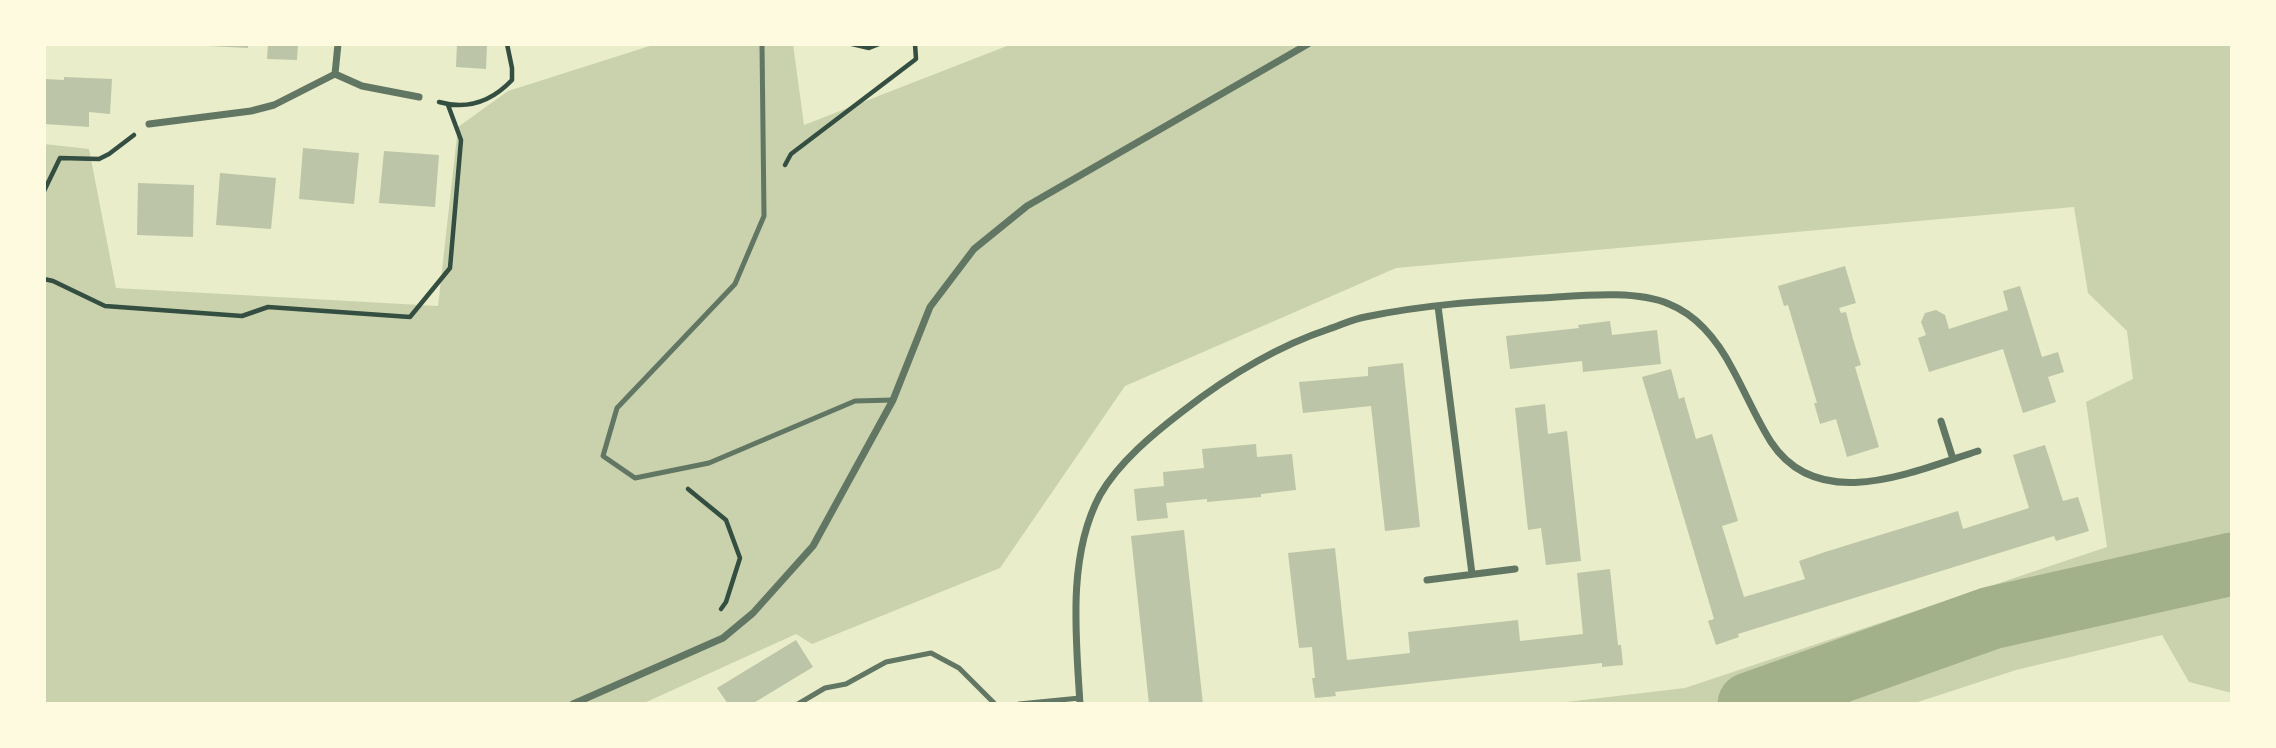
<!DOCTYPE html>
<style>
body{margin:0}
#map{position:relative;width:2276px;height:748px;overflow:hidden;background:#e9edc9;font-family:Mulish,sans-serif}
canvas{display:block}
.frame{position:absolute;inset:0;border:46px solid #fefae0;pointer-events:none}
</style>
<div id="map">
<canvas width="2276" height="748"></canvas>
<div class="frame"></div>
</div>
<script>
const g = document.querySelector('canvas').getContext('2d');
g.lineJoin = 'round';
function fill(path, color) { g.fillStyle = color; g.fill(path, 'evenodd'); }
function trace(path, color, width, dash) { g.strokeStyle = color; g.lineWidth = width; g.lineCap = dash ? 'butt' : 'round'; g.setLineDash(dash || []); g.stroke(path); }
fill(new Path2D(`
 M 656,44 L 793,44 L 804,125 L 1012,44 L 2232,44 L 2232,693 L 2189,682 L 2162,635 L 2016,670 L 1912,704 L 1549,704 L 1685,688 L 2107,547 L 2086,402 L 2133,379 L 2127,331 L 2088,293 L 2074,207 L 1396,268 L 1125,386 L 1000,568 L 812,644 L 796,634 L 642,704 L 44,704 L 44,144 L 89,149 L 116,288 L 438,306 L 458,127 L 508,91 Z`), '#cad2ad');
trace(new Path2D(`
 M 1749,704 L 1991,618 L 2232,564`), '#a3b18a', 63);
fill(new Path2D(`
 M 209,44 L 248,44 L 248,48 L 209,46 Z
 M 268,44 L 298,44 L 297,60 L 267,59 Z
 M 457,44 L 487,44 L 486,69 L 456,67 Z
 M 64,77 L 112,79 L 110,114 L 89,112 L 89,127 L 44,124 L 44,79 L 64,80 Z
 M 303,148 L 359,153 L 354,204 L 299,199 Z
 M 384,151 L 439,155 L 435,207 L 379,203 Z
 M 220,173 L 276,178 L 271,229 L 216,225 Z
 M 138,183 L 194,185 L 193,237 L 137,235 Z
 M 1845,266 L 1856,303 L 1839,308 L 1841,313 L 1846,312 L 1853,339 L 1861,365 L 1855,367 L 1879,447 L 1847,457 L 1836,419 L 1820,424 L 1814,403 L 1817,403 L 1788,305 L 1784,306 L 1778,286 Z
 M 2020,286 L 2042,357 L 2058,352 L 2064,372 L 2048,377 L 2056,402 L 2023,413 L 2003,349 L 1929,372 L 1918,338 L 1926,335 L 1921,322 L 1925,313 L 1936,310 L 1945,315 L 1949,329 L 2008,310 L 2003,291 Z
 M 1610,321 L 1612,335 L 1657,330 L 1661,364 L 1583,372 L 1582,361 L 1510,369 L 1506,336 L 1579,328 L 1578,325 Z
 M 1403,363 L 1420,527 L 1385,531 L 1371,406 L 1303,413 L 1299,382 L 1368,376 L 1368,367 Z
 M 1671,369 L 1679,399 L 1684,397 L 1696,439 L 1712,434 L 1738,521 L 1722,526 L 1744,597 L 1805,579 L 1799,561 L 1825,552 L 1958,511 L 1963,529 L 2029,508 L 2013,455 L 2045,445 L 2063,501 L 2078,497 L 2089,531 L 2056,541 L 2054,536 L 1738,634 L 1739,637 L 1716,645 L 1708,621 L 1714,619 L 1642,377 Z
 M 1545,404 L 1548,434 L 1567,431 L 1581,561 L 1546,565 L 1541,528 L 1528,530 L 1515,408 Z
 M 1256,444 L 1257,457 L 1292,454 L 1296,490 L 1261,494 L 1261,497 L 1207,502 L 1207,499 L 1166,503 L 1168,518 L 1137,521 L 1134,489 L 1164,486 L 1163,472 L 1204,468 L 1202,449 Z
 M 1184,530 L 1203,704 L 1149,704 L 1131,536 Z
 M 1335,548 L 1347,660 L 1410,653 L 1408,632 L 1435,629 L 1518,620 L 1520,641 L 1583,634 L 1577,573 L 1610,569 L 1618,645 L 1621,645 L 1623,665 L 1602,667 L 1602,663 L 1335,692 L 1336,696 L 1315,698 L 1312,678 L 1315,678 L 1312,647 L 1299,648 L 1288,553 Z
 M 796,640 L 813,667 L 752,704 L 728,704 L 717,688 Z`), '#bcc5a7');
trace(new Path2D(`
 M 852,44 L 869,48 L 879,44
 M 439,102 C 467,110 492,101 512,80 L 512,68 L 507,44
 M 785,165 L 791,154 L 916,59 L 915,44
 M 44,191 L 60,158 L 99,159 L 109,154 L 134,135
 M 44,279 L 53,281 L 105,306 L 242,316 L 268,307 L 410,317 L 450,268 L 461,140 L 448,105
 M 688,489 L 726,520 L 740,558 L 726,602 L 721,609`), '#344e41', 4.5);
trace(new Path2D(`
 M 762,44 L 764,216 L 735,284 L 617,408 L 603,456 L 635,478 L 709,463 L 855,401 L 893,400
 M 798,704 L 825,688 L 846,684 L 886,662 L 931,653 L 959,668 L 995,704
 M 1019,704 L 1080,698`), '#617663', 5);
trace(new Path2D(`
 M 335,74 L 362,86 L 419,97
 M 149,124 L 251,111 L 274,105 L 335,74 L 338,44
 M 1438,306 L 1472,574
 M 1941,421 L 1953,459
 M 1427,580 L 1515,569
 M 573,704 L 723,638 L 753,613 L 813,546 L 893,400 L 930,307 L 974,249 L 1027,206 L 1308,44
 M 1080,704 C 1076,638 1067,556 1100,495 C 1119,462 1153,434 1183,411 C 1228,376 1275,347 1329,329 C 1341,325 1353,319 1365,317 C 1422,305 1481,301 1539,298 C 1576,296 1636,289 1669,304 C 1699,316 1719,343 1733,370 C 1746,394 1757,420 1771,442 C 1819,515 1914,471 1978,451`), '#617663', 7);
</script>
